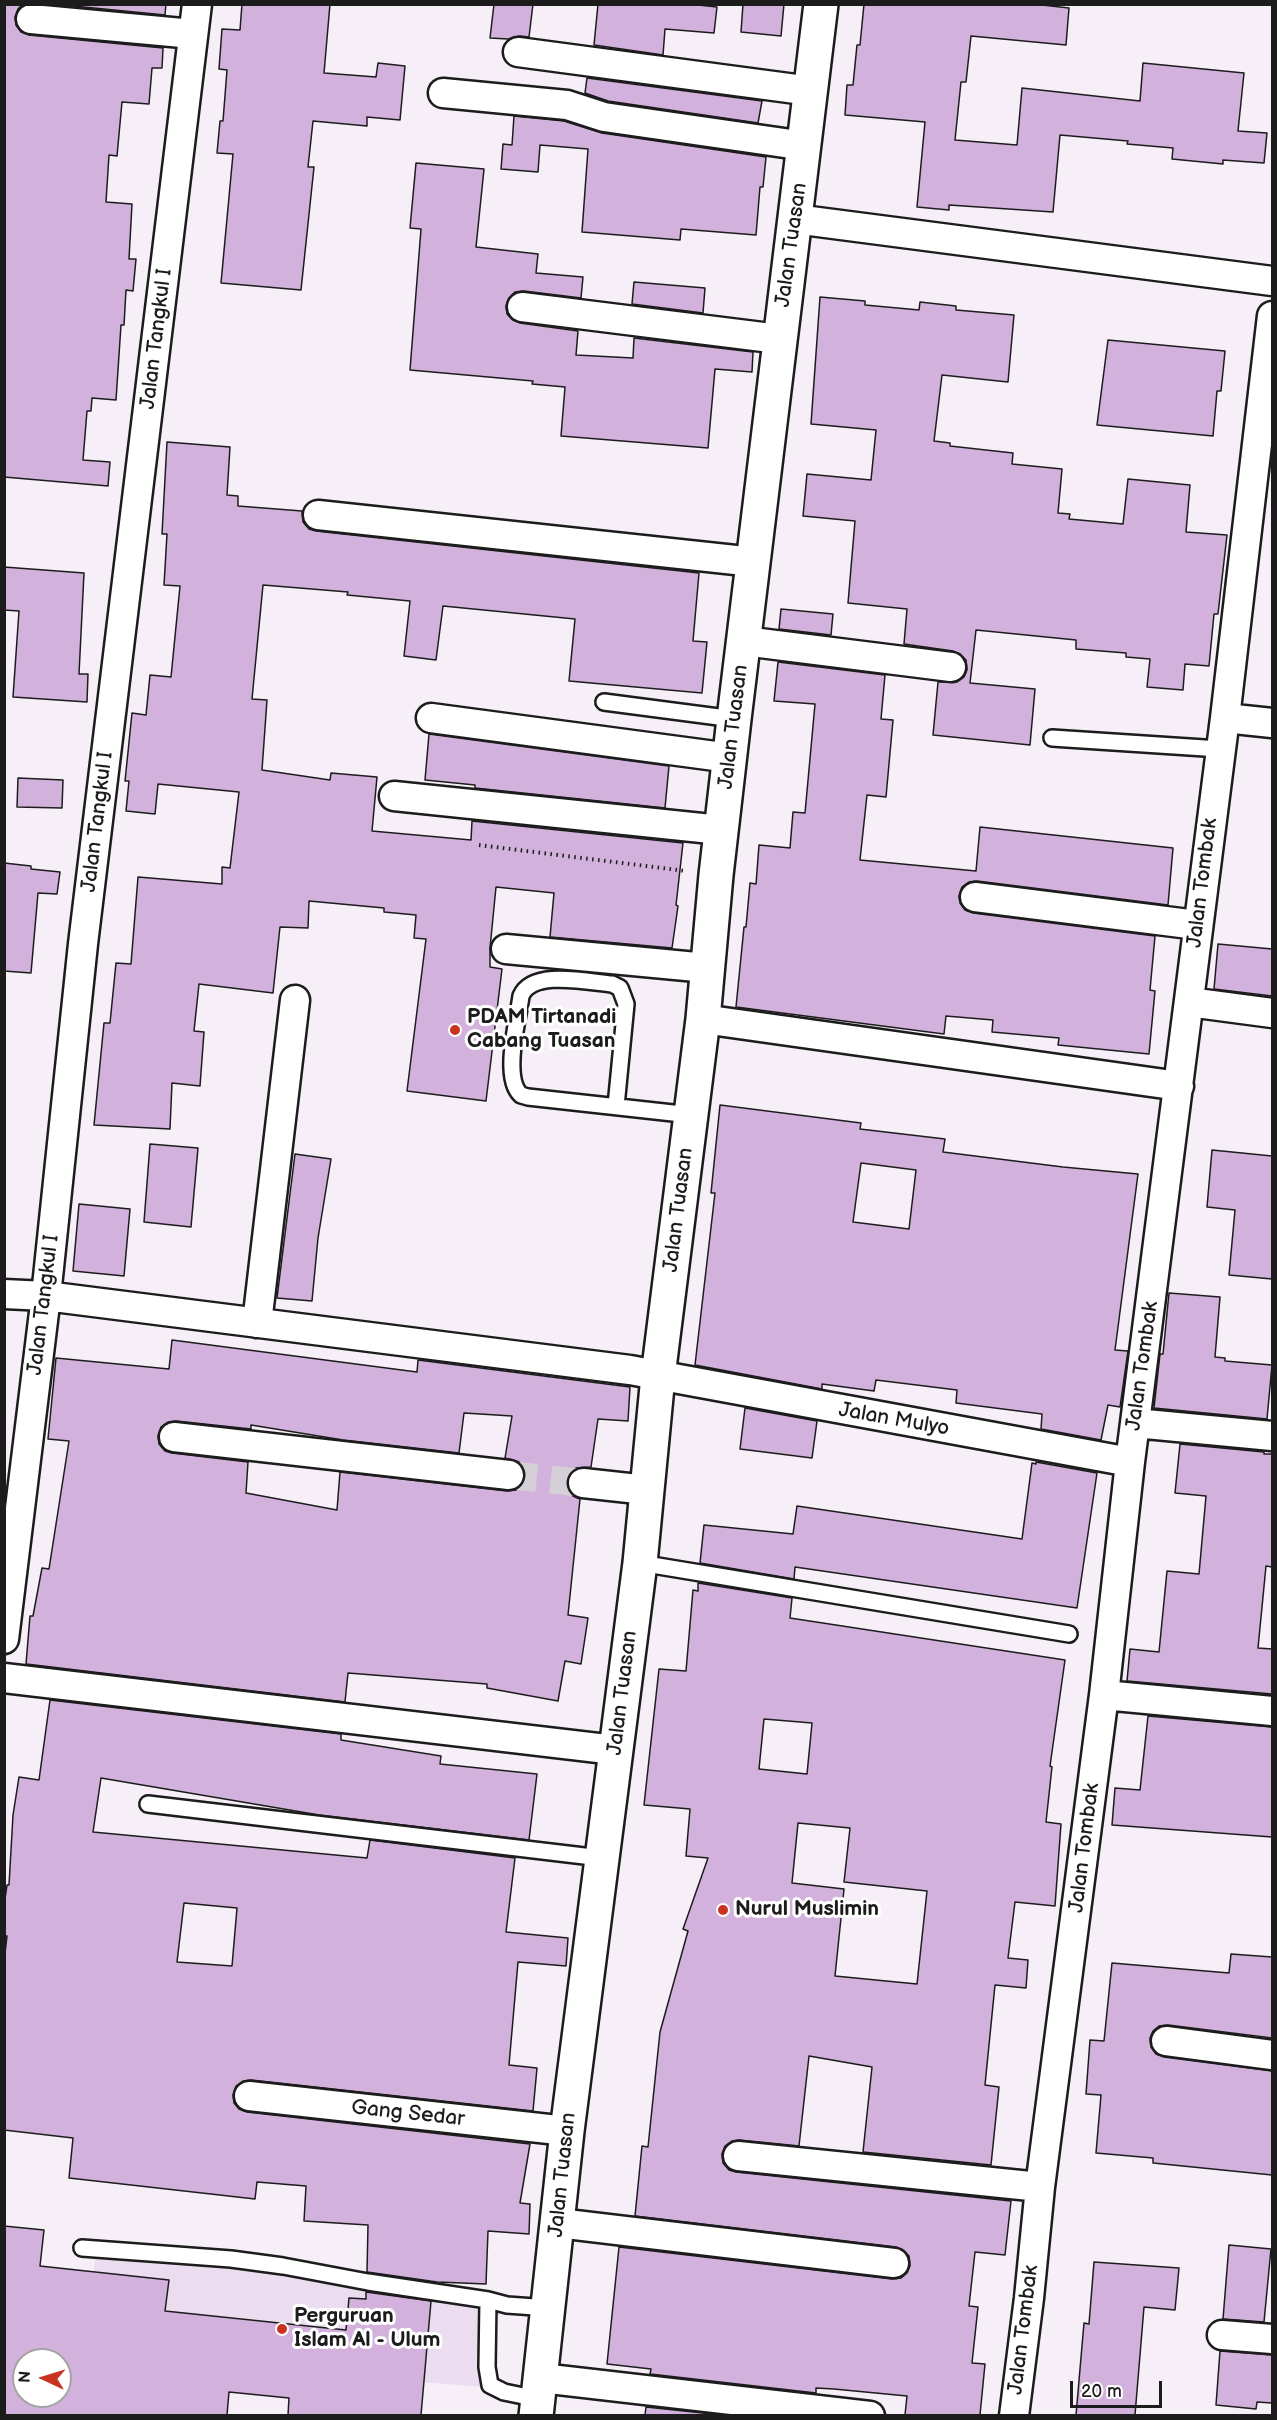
<!DOCTYPE html>
<style>
body{margin:0}
#map{position:relative;width:1277px;height:2420px;overflow:hidden;background:#f6eff8;font-family:"Balsamiq Sans",sans-serif}
canvas{display:block}
.frame{position:absolute;inset:0;border:6px solid #1c1c1c;pointer-events:none}
.north{position:absolute;left:12px;top:2348px;width:60px;height:60px;box-sizing:border-box;background:#fff;border:2px solid #a4a4a4;border-radius:50%;rotate:274deg;font-size:16px;font-weight:700;line-height:24px;text-align:center;color:#1c1c1c}
.north::after{content:'';display:block;margin:auto;width:21px;height:27px;background:#c8321e;clip-path:polygon(50% 0,100% 100%,50% 72%,0 100%)}
.scale{position:absolute;left:1070px;top:2381px;width:92px;height:27px;box-sizing:border-box;border:3px solid #1c1c1c;border-top:0;padding-left:8px;font-size:18px;line-height:21px;white-space:nowrap;color:#1c1c1c;-webkit-text-stroke:4px #fff;paint-order:stroke}
</style>
<div id="map">
<canvas width="1277" height="2420"></canvas>
<div class="frame"></div>
<div class="north">N</div>
<div class="scale">20 m</div>
</div>
<script>
const g = document.querySelector('canvas').getContext('2d');
g.lineJoin = 'round';
function fill(path, color) { g.fillStyle = color; g.fill(path, 'evenodd'); }
function trace(path, color, width, dash) { g.strokeStyle = color; g.lineWidth = width; g.lineCap = dash ? 'butt' : 'round'; g.setLineDash(dash || []); g.stroke(path); }
function drawText(font, color, halo, rows, align = 'center') {
  g.font = font + ' "Balsamiq Sans",sans-serif'; g.lineWidth = 6; g.setLineDash([]); g.textBaseline = 'middle'; g.strokeStyle = halo; g.fillStyle = color; for (const [text, x, y, turn = 0] of rows) {
    g.save(); g.translate(x, y); g.rotate((+turn || 0) * Math.PI / 180); g.textAlign = isNaN(turn) ? turn : align; if (halo) g.strokeText(text, 0, 0); g.fillText(text, 0, 0); g.restore();
  }
}
fill(new Path2D(`
 M 98,2241 L 477,2303 L 484,2387 L 82,2355 Z`), '#ebdcf0');
const building = new Path2D(`
 M 4,4 L 23,4 L 18,9 L 15,17 L 16,25 L 21,32 L 29,35 L 163,48 L 162,68 L 152,68 L 149,104 L 122,102 L 117,156 L 109,155 L 106,202 L 132,204 L 129,259 L 136,259 L 133,291 L 126,290 L 124,325 L 121,325 L 116,400 L 92,398 L 91,411 L 87,411 L 83,460 L 110,462 L 108,486 L 4,477 Z
 M 53,4 L 166,4 L 165,15 Z
 M 242,4 L 330,4 L 324,73 L 376,77 L 378,63 L 405,66 L 400,120 L 367,117 L 367,126 L 313,121 L 308,167 L 314,167 L 301,290 L 221,283 L 233,154 L 217,153 L 220,121 L 223,121 L 227,70 L 219,69 L 222,29 L 240,30 Z
 M 494,4 L 533,4 L 529,37 L 520,36 L 508,39 L 490,38 Z
 M 598,4 L 689,4 L 717,7 L 714,33 L 665,29 L 663,55 L 594,45 Z
 M 743,4 L 784,4 L 781,36 L 741,32 Z
 M 864,4 L 1033,4 L 1069,8 L 1066,45 L 971,36 L 966,82 L 961,82 L 955,140 L 1017,145 L 1022,88 L 1140,101 L 1143,63 L 1244,73 L 1238,131 L 1267,133 L 1264,163 L 1223,160 L 1223,164 L 1172,159 L 1173,148 L 1127,144 L 1128,141 L 1060,135 L 1053,212 L 949,205 L 949,210 L 917,207 L 925,122 L 845,115 L 847,85 L 853,85 L 857,45 L 860,45 Z
 M 587,78 L 762,101 L 758,123 L 608,101 L 585,93 Z
 M 514,116 L 564,121 L 602,133 L 766,157 L 763,187 L 760,187 L 756,235 L 681,229 L 680,240 L 582,232 L 588,149 L 540,145 L 538,172 L 501,169 L 503,144 L 512,145 Z
 M 416,163 L 484,169 L 476,247 L 538,254 L 536,273 L 583,277 L 581,298 L 524,291 L 515,292 L 509,298 L 506,306 L 507,314 L 513,320 L 520,323 L 578,331 L 576,355 L 633,358 L 634,338 L 753,352 L 752,372 L 715,369 L 708,448 L 561,436 L 565,387 L 532,384 L 533,381 L 410,370 L 421,229 L 410,228 Z
 M 634,282 L 705,288 L 703,313 L 632,304 Z
 M 820,297 L 865,301 L 865,305 L 919,310 L 920,302 L 956,306 L 956,310 L 1014,315 L 1008,382 L 942,375 L 934,441 L 950,443 L 950,446 L 1013,453 L 1012,464 L 1062,469 L 1058,513 L 1070,514 L 1069,519 L 1123,524 L 1128,479 L 1190,485 L 1186,532 L 1227,535 L 1218,614 L 1214,614 L 1209,666 L 1185,664 L 1183,690 L 1147,687 L 1150,659 L 1126,657 L 1126,653 L 1076,649 L 1076,640 L 976,630 L 970,683 L 1035,689 L 1030,745 L 933,735 L 938,682 L 957,682 L 964,677 L 967,670 L 966,660 L 960,654 L 953,651 L 904,644 L 907,609 L 848,603 L 855,521 L 803,516 L 807,474 L 871,480 L 876,430 L 811,424 Z
 M 1108,340 L 1225,351 L 1221,391 L 1217,391 L 1213,436 L 1097,425 Z
 M 167,442 L 230,447 L 227,495 L 238,496 L 238,506 L 302,511 L 303,522 L 309,529 L 316,531 L 699,573 L 693,641 L 707,642 L 702,693 L 569,681 L 575,619 L 443,606 L 436,660 L 404,656 L 410,601 L 347,595 L 348,592 L 263,585 L 252,699 L 267,700 L 262,770 L 330,780 L 331,773 L 377,777 L 372,831 L 471,840 L 472,821 L 683,843 L 676,905 L 678,906 L 672,948 L 550,937 L 554,893 L 496,887 L 490,948 L 490,967 L 502,969 L 486,1101 L 407,1091 L 426,939 L 414,938 L 416,915 L 384,912 L 384,908 L 309,901 L 308,928 L 280,927 L 273,993 L 199,984 L 194,1031 L 204,1032 L 200,1086 L 172,1083 L 170,1129 L 94,1125 L 104,1023 L 110,1023 L 116,963 L 131,964 L 138,877 L 222,884 L 222,867 L 230,868 L 239,792 L 158,784 L 155,814 L 126,811 L 129,781 L 125,781 L 132,713 L 146,715 L 150,675 L 171,677 L 180,586 L 164,585 L 167,534 L 162,534 Z
 M 4,567 L 84,573 L 79,674 L 88,674 L 87,702 L 13,697 L 19,611 L 4,610 Z
 M 781,609 L 833,614 L 831,635 L 779,629 Z
 M 778,662 L 885,675 L 881,719 L 893,720 L 886,797 L 867,795 L 860,860 L 976,871 L 980,827 L 1173,848 L 1168,905 L 977,881 L 969,882 L 962,887 L 959,896 L 960,903 L 965,910 L 973,913 L 1155,936 L 1150,990 L 1155,991 L 1149,1054 L 1058,1045 L 1059,1038 L 992,1032 L 993,1020 L 946,1016 L 944,1034 L 736,1007 L 744,927 L 746,927 L 750,883 L 756,884 L 759,845 L 790,848 L 793,812 L 805,813 L 815,704 L 774,701 Z
 M 429,734 L 669,766 L 665,808 L 475,788 L 475,785 L 425,780 Z
 M 18,778 L 63,780 L 62,808 L 17,807 Z
 M 4,863 L 31,866 L 31,869 L 60,872 L 57,894 L 38,893 L 31,973 L 4,971 Z
 M 1218,944 L 1272,949 L 1272,996 L 1214,989 Z
 M 720,1105 L 861,1123 L 860,1129 L 945,1139 L 943,1152 L 1063,1167 L 1138,1174 L 1115,1350 L 1128,1351 L 1120,1407 L 1108,1405 L 1101,1440 L 1041,1429 L 1042,1414 L 956,1403 L 957,1390 L 876,1380 L 874,1391 L 822,1384 L 822,1389 L 695,1365 L 715,1193 L 711,1193 ZM 861,1163 L 916,1170 L 909,1229 L 853,1222 Z
 M 150,1144 L 198,1148 L 191,1227 L 144,1222 Z
 M 1212,1150 L 1272,1156 L 1272,1279 L 1229,1275 L 1235,1210 L 1207,1207 Z
 M 295,1154 L 331,1159 L 318,1238 L 312,1301 L 277,1298 Z
 M 79,1204 L 130,1209 L 124,1276 L 73,1271 Z
 M 1169,1293 L 1220,1297 L 1215,1357 L 1225,1358 L 1225,1361 L 1272,1365 L 1267,1419 L 1154,1408 L 1160,1354 L 1163,1354 Z
 M 172,1340 L 417,1372 L 418,1360 L 630,1387 L 628,1421 L 598,1419 L 591,1467 L 576,1468 L 570,1473 L 567,1481 L 568,1490 L 573,1496 L 580,1499 L 568,1615 L 588,1618 L 581,1664 L 565,1661 L 558,1701 L 487,1688 L 487,1684 L 348,1673 L 345,1702 L 26,1664 L 30,1616 L 33,1616 L 42,1568 L 49,1569 L 69,1441 L 48,1439 L 56,1358 L 169,1369 ZM 464,1413 L 512,1416 L 505,1458 L 519,1462 L 524,1469 L 525,1476 L 523,1484 L 516,1490 L 507,1491 L 340,1472 L 337,1510 L 246,1493 L 248,1462 L 172,1453 L 165,1451 L 159,1444 L 158,1436 L 161,1427 L 168,1422 L 176,1421 L 251,1429 L 251,1425 L 343,1440 L 459,1453 Z
 M 745,1408 L 817,1421 L 812,1458 L 740,1449 Z
 M 1180,1444 L 1264,1452 L 1264,1454 L 1272,1454 L 1272,1567 L 1266,1566 L 1258,1648 L 1272,1649 L 1272,1694 L 1127,1681 L 1130,1649 L 1159,1652 L 1167,1571 L 1199,1574 L 1206,1496 L 1175,1493 Z
 M 1036,1462 L 1097,1473 L 1077,1608 L 795,1567 L 794,1579 L 700,1563 L 704,1525 L 793,1534 L 797,1506 L 1022,1539 L 1032,1463 L 1036,1464 Z
 M 698,1583 L 792,1598 L 790,1618 L 1065,1660 L 1050,1766 L 1052,1767 L 1046,1822 L 1061,1824 L 1055,1906 L 1015,1902 L 1008,1958 L 1028,1960 L 1026,1988 L 995,1985 L 985,2085 L 999,2087 L 991,2165 L 863,2152 L 872,2067 L 809,2056 L 799,2146 L 739,2140 L 732,2141 L 725,2146 L 722,2154 L 723,2163 L 729,2170 L 736,2172 L 1011,2201 L 1005,2255 L 975,2252 L 969,2306 L 978,2307 L 972,2363 L 985,2364 L 980,2415 L 905,2415 L 907,2396 L 834,2389 L 816,2388 L 816,2393 L 650,2374 L 651,2369 L 607,2364 L 619,2247 L 892,2279 L 901,2278 L 907,2273 L 910,2266 L 909,2256 L 903,2250 L 896,2247 L 635,2216 L 642,2146 L 648,2147 L 660,2032 L 688,1931 L 683,1929 L 708,1858 L 686,1856 L 690,1809 L 644,1805 L 659,1669 L 686,1671 L 693,1590 L 698,1591 ZM 764,1719 L 812,1723 L 807,1774 L 759,1769 ZM 798,1823 L 850,1828 L 844,1882 L 927,1891 L 917,1984 L 835,1976 L 844,1889 L 792,1883 Z
 M 50,1700 L 341,1734 L 341,1740 L 441,1756 L 440,1764 L 537,1774 L 529,1840 L 319,1815 L 101,1778 L 93,1832 L 367,1858 L 370,1840 L 515,1858 L 506,1932 L 568,1938 L 566,1966 L 518,1962 L 509,2065 L 537,2068 L 533,2111 L 251,2080 L 243,2081 L 236,2086 L 233,2095 L 234,2103 L 239,2109 L 247,2112 L 530,2144 L 520,2203 L 530,2204 L 529,2234 L 488,2231 L 486,2284 L 437,2282 L 367,2272 L 368,2225 L 304,2221 L 306,2186 L 257,2182 L 255,2199 L 69,2178 L 73,2138 L 4,2130 L 4,1962 L 7,1936 L 4,1936 L 4,1906 L 7,1885 L 9,1885 L 13,1815 L 19,1777 L 39,1780 ZM 184,1903 L 237,1908 L 232,1966 L 177,1962 Z
 M 1148,1716 L 1272,1727 L 1272,1837 L 1112,1825 L 1115,1788 L 1140,1790 Z
 M 1231,1954 L 1272,1957 L 1272,2038 L 1168,2025 L 1159,2026 L 1153,2031 L 1150,2038 L 1151,2047 L 1156,2054 L 1164,2057 L 1272,2071 L 1272,2175 L 1153,2163 L 1153,2158 L 1096,2153 L 1101,2095 L 1086,2094 L 1090,2040 L 1104,2041 L 1112,1963 L 1229,1973 Z
 M 4,2226 L 44,2230 L 40,2266 L 169,2280 L 165,2311 L 346,2330 L 349,2298 L 366,2299 L 366,2292 L 431,2301 L 421,2415 L 288,2415 L 289,2398 L 229,2392 L 227,2415 L 4,2415 ZM 24,2360 L 60,2360 L 60,2396 L 24,2396 Z
 M 1229,2245 L 1271,2249 L 1264,2322 L 1223,2319 Z
 M 1094,2262 L 1179,2268 L 1175,2310 L 1144,2307 L 1135,2415 L 1076,2415 L 1084,2323 L 1089,2324 Z
 M 1220,2351 L 1272,2355 L 1272,2403 L 1257,2402 L 1256,2409 L 1216,2405 Z
 M 646,2407 L 722,2415 L 645,2415 Z`);
fill(building, '#d2b1dc');
trace(building, '#1c1c1c', 1.5);
trace(new Path2D(`
 M 509,1475 L 583,1483`), '#d5cfd7', 28, [28, 14]);
const service = new Path2D(`
 M 604,702 L 734,719
 M 1052,738 L 1220,749
 M 616,1106 L 626,1004 L 620,988 L 612,984 C 588,982 532,969 521,996 C 518,1020 502,1078 521,1095 L 528,1097 L 691,1115
 M 640,1563 L 1069,1634
 M 148,1804 L 601,1858
 M 82,2248 L 231,2259 L 283,2266 L 368,2282 L 488,2300
 M 538,2399 L 504,2392 L 490,2385 L 487,2367 L 488,2300 L 507,2305 L 549,2308`);
const minor = new Path2D(`
 M 31,19 L 193,34
 M 518,52 L 811,91
 M 443,93 L 567,105 L 604,117 L 805,146
 M 795,219 L 1272,281
 M 522,307 L 779,339
 M 318,515 L 754,562
 M 744,641 L 951,667
 M 431,718 L 730,758
 M 1225,718 L 1272,723
 M 394,796 L 721,830
 M 975,897 L 1197,925
 M 506,949 L 707,968
 M 1189,1002 L 1272,1013
 M 703,1019 L 1179,1086
 M 4,1294 L 46,1296 L 630,1370 L 1130,1462
 M 257,1323 L 295,1000
 M 1135,1423 L 1272,1436
 M 174,1437 L 509,1475
 M 583,1483 L 647,1490
 M 4,1639 L 46,1296 L 83,944 L 197,4
 M 4,1678 L 615,1750
 M 1104,1695 L 1272,1711
 M 1166,2041 L 1272,2055
 M 249,2096 L 567,2131
 M 738,2156 L 1040,2187
 M 558,2223 L 894,2263
 M 1222,2335 L 1272,2339
 M 541,2378 L 870,2416
 M 1014,2416 L 1029,2298 L 1040,2187 L 1104,1695 L 1130,1462 L 1225,718 L 1272,316`);
const tertiary = new Path2D(`
 M 536,2416 L 567,2131 L 640,1563 L 658,1376 L 703,1019 L 716,875 L 734,719 L 821,4`);
trace(service, '#1c1c1c', 20);
trace(minor, '#1c1c1c', 33);
trace(tertiary, '#1c1c1c', 38);
trace(new Path2D(`
 M 479,845 L 686,871`), '#1c1c1c', 4, [1.5, 4.5]);
trace(service, '#fff', 15);
trace(minor, '#fff', 28);
trace(tertiary, '#fff', 33);
for (const [x, y, r, color] of [
 [455,1030,6,"#c8321e"],
 [723,1910,6,"#c8321e"],
 [282,2329,6,"#c8321e"]
]) { const dot = new Path2D(); dot.arc(x, y, r, 0, 2 * Math.PI); g.fillStyle = color; g.fill(dot); trace(dot, '#fff', 2); }
drawText('21px', '#1c1c1c', '#fff', [
 ["Jalan Tuasan",792,245,-82],
 ["Jalan Tangkul I",157,339,-83],
 ["Jalan Tuasan",734,727,-83],
 ["Jalan Tangkul I",98,822,-83],
 ["Jalan Tombak",1203,883,-83],
 ["Jalan Tuasan",679,1210,-83],
 ["Jalan Tangkul I",44,1305,-83],
 ["Jalan Tombak",1143,1366,-82],
 ["Jalan Mulyo",894,1420,10],
 ["Jalan Tuasan",623,1693,-83],
 ["Jalan Tombak",1085,1848,-83],
 ["Gang Sedar",408,2114,6],
 ["Jalan Tuasan",563,2175,-84],
 ["Jalan Tombak",1024,2330,-83]
]);
drawText('bold 21px', '#1c1c1c', '#fff', [
 ["PDAM Tirtanadi",467,1018],
 ["Cabang Tuasan",467,1042],
 ["Nurul Muslimin",735,1910],
 ["Perguruan",294,2317],
 ["Islam Al - Ulum",294,2341]
], 'left');
</script>
